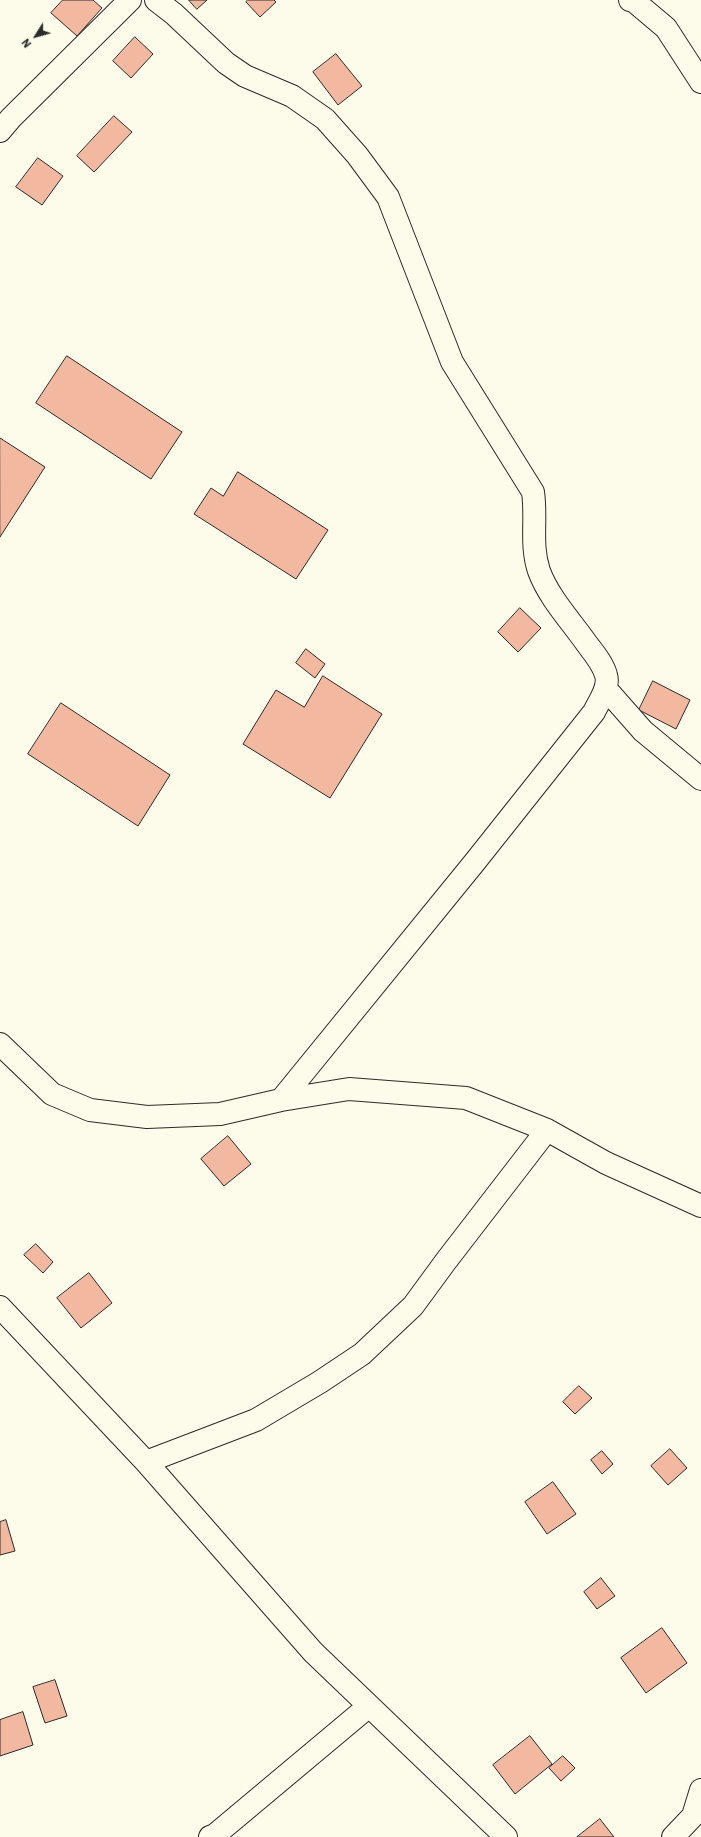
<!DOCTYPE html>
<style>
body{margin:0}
#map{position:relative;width:701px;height:1837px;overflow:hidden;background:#fdfbea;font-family:"IBM Plex Sans",sans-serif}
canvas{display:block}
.north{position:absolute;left:16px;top:16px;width:40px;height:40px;-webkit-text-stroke:3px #fdfbea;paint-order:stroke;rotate:233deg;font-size:11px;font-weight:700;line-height:16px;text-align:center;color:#2b2b2b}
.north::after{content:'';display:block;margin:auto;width:14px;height:18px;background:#2b2b2b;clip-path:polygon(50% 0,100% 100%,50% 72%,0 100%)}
</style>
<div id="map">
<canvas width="701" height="1837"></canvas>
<div class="north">N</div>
</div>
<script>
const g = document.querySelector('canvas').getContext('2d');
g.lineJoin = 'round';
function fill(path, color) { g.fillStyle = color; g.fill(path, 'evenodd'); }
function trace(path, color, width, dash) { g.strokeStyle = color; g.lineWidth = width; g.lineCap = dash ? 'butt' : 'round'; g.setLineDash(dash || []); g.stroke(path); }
const building = new Path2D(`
 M 63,0 L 93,0 L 102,8 L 77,36 L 51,13 Z
 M 189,0 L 207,0 L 197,9 Z
 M 248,0 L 274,0 L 276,2 L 260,17 L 246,2 Z
 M 135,37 L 153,54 L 131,78 L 113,61 Z
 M 336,54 L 362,86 L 338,105 L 313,72 Z
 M 114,116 L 132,132 L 94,172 L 77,156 Z
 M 38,158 L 63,176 L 42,205 L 16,187 Z
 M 67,356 L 182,432 L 151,479 L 36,403 Z
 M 0,438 L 45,467 L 0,537 Z
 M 238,472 L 328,530 L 296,579 L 194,514 L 211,488 L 223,496 Z
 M 520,608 L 541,628 L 518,652 L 498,632 Z
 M 306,649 L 325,664 L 315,678 L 296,663 Z
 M 323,676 L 382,714 L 330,798 L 243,744 L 276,690 L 304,707 Z
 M 653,681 L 690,700 L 676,729 L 639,710 Z
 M 61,703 L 170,775 L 138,826 L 28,754 Z
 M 228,1136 L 251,1164 L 224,1186 L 201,1159 Z
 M 36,1244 L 53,1262 L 43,1273 L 24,1255 Z
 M 89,1273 L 112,1303 L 81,1328 L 57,1298 Z
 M 579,1386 L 592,1398 L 575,1414 L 563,1402 Z
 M 670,1449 L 687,1468 L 668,1485 L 651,1466 Z
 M 602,1451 L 613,1464 L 602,1474 L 591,1460 Z
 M 553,1482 L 576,1514 L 547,1534 L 525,1502 Z
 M 6,1520 L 15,1551 L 0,1555 L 0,1522 Z
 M 601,1578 L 615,1596 L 597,1609 L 584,1592 Z
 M 662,1628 L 687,1663 L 646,1693 L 621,1658 Z
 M 55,1680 L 67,1716 L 45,1723 L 33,1687 Z
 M 23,1712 L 33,1745 L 0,1756 L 0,1720 Z
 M 530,1736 L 552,1764 L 515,1794 L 493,1765 Z
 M 563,1756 L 575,1768 L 561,1781 L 549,1768 Z
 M 600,1819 L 614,1837 L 577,1837 Z`);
fill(building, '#f2b8a0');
trace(building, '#2b2b2b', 1);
const street = new Path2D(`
 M 156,0 L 174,14 L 226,63 L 245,76 L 292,96 L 325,119 L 357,155 L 388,197 L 452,362 L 533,492 C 537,520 530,544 539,571 C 549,598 571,621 587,644 C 594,653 603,664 606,675 C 610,688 599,701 594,712 L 474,863 L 281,1100
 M 630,0 L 634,1 L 666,28 L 701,82
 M 0,131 L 11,118 L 130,0
 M 606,689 L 643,731 L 701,779
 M 0,1044 L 52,1094 L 90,1110 L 147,1117 L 220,1114 L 281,1100 L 349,1089 L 466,1098 L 547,1130 L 606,1163 L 701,1206
 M 0,1307 L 146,1462 L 313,1652 L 506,1837
 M 146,1462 L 256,1420 L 320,1382 L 362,1354 L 413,1306 L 446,1261 L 547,1130
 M 210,1837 L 215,1835 L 369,1706
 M 673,1837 L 693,1816 L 701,1790`);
trace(street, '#2b2b2b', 24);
trace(street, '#fdfbea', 22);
</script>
